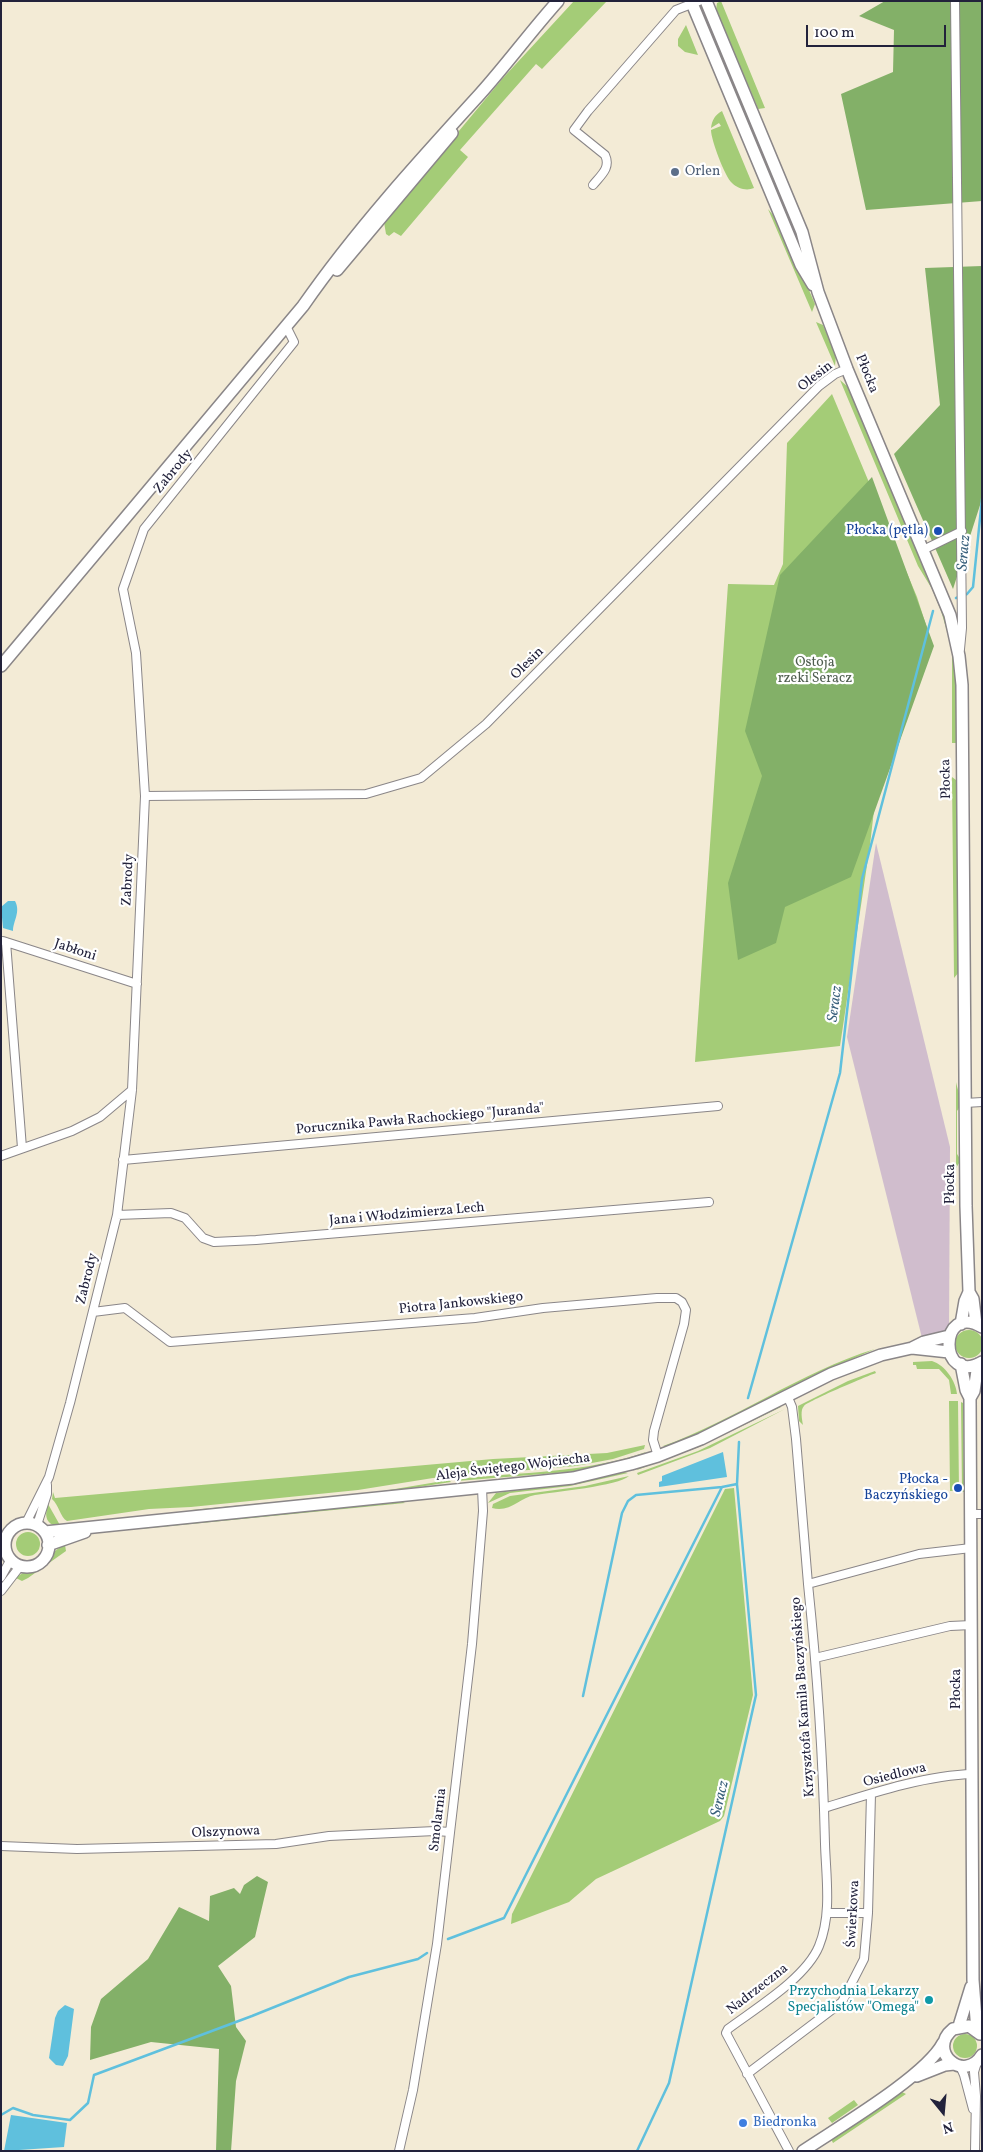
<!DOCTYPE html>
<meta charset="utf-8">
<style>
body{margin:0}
#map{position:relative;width:983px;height:2152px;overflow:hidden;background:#f3ebd6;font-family:Vollkorn,serif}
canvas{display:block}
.frame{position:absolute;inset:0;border:2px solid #22223b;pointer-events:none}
.north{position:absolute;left:918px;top:2087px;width:50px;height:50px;-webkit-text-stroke:4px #fff;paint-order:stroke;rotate:163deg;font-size:14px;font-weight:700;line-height:20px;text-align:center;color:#22223b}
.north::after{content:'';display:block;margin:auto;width:18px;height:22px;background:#22223b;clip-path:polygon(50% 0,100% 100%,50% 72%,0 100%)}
.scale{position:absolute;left:806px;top:25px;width:140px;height:22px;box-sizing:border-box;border:2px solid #22223b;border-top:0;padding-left:6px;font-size:15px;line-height:18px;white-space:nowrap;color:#22223b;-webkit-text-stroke:4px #fff;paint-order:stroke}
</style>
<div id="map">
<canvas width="983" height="2152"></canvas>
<div class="frame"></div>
<div class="north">N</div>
<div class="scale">100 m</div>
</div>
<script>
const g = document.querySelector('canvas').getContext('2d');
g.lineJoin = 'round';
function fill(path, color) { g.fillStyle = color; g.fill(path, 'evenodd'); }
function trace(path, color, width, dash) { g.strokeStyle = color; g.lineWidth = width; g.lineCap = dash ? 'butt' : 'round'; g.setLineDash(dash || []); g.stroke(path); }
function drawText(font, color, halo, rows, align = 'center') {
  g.font = font + ' Vollkorn,serif'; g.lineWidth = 4.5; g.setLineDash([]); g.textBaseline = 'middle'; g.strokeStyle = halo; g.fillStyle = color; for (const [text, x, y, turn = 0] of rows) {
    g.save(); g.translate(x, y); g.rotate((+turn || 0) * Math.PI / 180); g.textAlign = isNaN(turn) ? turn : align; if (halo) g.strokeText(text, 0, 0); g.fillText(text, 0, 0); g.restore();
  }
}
fill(new Path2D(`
 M 876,843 L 950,1147 L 949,1330 L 922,1338 L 847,1037 Z`), '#d0bdcd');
fill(new Path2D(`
 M 574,1 L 607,1 L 542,69 L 536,64 L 460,150 L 468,157 L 401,236 L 394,232 L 389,236 L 386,234 L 384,222 L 394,209 L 503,78 Z
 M 721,1 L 765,108 L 758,109 L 757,106 L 716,10 L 717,3 Z
 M 702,10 L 704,10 L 736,88 L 735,89 Z
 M 686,25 L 698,55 L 685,52 L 678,46 L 678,39 Z
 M 739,100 L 742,100 L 772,177 L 769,176 Z
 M 722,111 L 754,188 C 747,191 738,189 732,183 C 725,177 711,140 711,130 L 721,126 L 719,123 L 711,128 C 712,120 715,115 722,111 Z
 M 768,209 L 773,215 L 787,248 L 799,267 L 815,304 L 812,312 Z
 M 816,322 L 823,325 L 836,356 L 835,366 Z
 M 840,380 L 848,387 L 935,594 C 942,611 949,627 952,645 C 959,677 957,711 957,743 L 952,743 L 952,648 L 941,611 L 932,589 L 918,566 Z
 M 832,394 L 917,597 L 927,628 L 877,784 L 870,845 L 840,1046 L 695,1062 L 728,584 L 774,585 L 783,564 L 787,443 Z
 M 952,777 L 956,780 L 957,786 L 959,972 L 954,978 Z
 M 956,1082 C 958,1092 964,1103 957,1111 L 957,1154 L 961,1160 L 956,1168 Z
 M955 1344a14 14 0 1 1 28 0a14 14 0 1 1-28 0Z
 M 875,1349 L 825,1371 L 697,1435 L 668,1446 L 663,1446 C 736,1420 800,1372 875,1349 Z
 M 932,1361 C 945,1365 956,1381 957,1394 L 951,1394 L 949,1380 L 939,1369 L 917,1369 L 916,1365 L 913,1365 L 913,1362 Z
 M 875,1371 L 876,1373 C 865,1377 808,1401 804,1406 C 800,1410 802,1419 803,1425 L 799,1421 L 798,1406 L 848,1381 Z
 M 949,1401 L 958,1401 L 959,1491 L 950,1491 Z
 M 961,1402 L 963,1403 L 964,1492 L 962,1492 Z
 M 778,1407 L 781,1407 L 699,1447 L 637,1470 L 639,1467 L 677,1454 Z
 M 785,1409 L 710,1448 L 638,1475 L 637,1473 L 698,1451 Z
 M 645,1445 L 644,1449 L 613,1459 L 576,1466 L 433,1478 L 358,1490 L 191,1507 L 149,1509 L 67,1521 C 60,1517 59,1505 52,1499 L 53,1492 L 55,1498 L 493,1459 L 607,1453 Z
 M 646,1452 L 642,1455 L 598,1468 L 580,1471 L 457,1481 L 458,1479 C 521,1472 585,1473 646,1452 Z
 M 624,1472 L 628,1473 L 570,1486 L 510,1493 L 488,1503 L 496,1493 L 569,1484 Z
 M 629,1476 C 619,1486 553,1492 535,1495 C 519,1498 510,1513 492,1508 L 493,1504 L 510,1496 L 585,1486 Z
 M 449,1480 L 451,1482 L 393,1491 L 210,1510 L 192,1510 L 377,1492 Z
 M 734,1488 L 753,1695 L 724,1816 L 720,1821 L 596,1879 L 569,1902 L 511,1924 L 512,1914 L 725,1489 Z
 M 403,1502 L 405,1503 L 140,1529 L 142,1527 Z
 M 48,1504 L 61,1527 C 46,1525 44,1517 48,1504 Z
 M16 1544a12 12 0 1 1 24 0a12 12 0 1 1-24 0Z
 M 65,1545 L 66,1551 L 28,1578 L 22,1581 L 16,1578 C 24,1570 32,1572 41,1566 C 51,1559 53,1549 65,1545 Z
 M953 2046a12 12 0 1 1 24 0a12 12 0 1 1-24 0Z
 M 902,2092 L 906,2094 L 833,2143 L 831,2139 Z
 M 854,2100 L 858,2105 L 832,2123 L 828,2118 Z`), '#a4cc77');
fill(new Path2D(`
 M 885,1 L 982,1 L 982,201 L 866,210 L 841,94 L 893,72 L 894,30 L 859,16 Z
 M 982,266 L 982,499 L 953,589 L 894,454 L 940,405 L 925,268 Z
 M 872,477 L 934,646 L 851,877 L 785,907 L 776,943 L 738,960 L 728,883 L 762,776 L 745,731 L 780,575 Z
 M 257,1876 L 268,1882 L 255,1937 L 218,1966 L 231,1986 L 236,2027 L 246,2041 L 236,2081 L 231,2151 L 216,2151 L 219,2049 L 151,2042 L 90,2060 L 91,2027 L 101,1999 L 148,1959 L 179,1907 L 209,1921 L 210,1896 L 234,1888 L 240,1894 L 244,1885 Z`), '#83b068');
fill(new Path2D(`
 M 8,901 L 15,901 C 21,912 13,921 13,931 L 3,928 L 1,907 Z
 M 723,1452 L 727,1477 L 659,1487 L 659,1482 L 662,1481 L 662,1476 Z
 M 65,2005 L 74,2009 L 68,2056 L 63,2066 L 56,2065 L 49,2058 L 55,2018 L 58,2011 Z
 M 11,2115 L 67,2123 L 64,2147 L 4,2151 Z`), '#5fc0dd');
trace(new Path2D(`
 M 956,598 L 967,594 L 973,587 L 982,499
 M 748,1398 L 840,1073 L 862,879 L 933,611
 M 583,1696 L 622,1513 L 628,1501 L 636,1495 L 722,1487
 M 448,1939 L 504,1918 L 722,1487 L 737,1484
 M 1,2115 L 13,2108 L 33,2115 L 70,2120 L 88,2103 L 94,2075 L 252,2016 L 349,1977 L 418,1959 L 427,1953
 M 637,2151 L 669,2083 L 756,1695 L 737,1484 L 739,1442`), '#5fc0dd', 2.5);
const street = new Path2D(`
 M 955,1 L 962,628 L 960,649
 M 593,185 C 601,175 611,168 605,155 L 574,130 L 588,111 L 676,10 L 699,1
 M 923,550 L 962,531
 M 145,796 L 366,794 L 421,778 L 486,724 L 819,386 L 835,374 L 847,369
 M 3,941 L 137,984
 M 6,942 L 22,1148
 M 965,1103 L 982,1102
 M 1,1156 L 72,1131 L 100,1117 L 132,1090
 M 123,1160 L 718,1106
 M 117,1215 L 171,1213 L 185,1218 L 203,1238 L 214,1242 L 256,1240 L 709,1202
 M 93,1312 L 125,1308 L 170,1342 L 475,1318 L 543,1308 L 657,1298 L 676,1298 L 682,1302 L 686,1310 L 684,1324 L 654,1431 L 653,1440 L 658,1456
 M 787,1395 L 792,1407 L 796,1439 L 808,1584 L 919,1554 L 971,1548
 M 971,1514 L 982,1514
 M 26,1523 L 49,1477 L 70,1403 L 117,1215 L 132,1090 L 145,796 L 136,653 L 123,589 L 144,529 L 294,342 L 286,326
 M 37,1525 L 47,1494 L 47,1485
 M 1,1577 L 11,1559
 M 1,1591 L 21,1565
 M 815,1658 L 950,1626 L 972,1625
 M 824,1808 C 869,1794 926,1775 973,1774
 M 1,1846 L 77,1849 L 276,1844 L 329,1836 L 435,1831 L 450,1832
 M 827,1913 L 868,1913
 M 960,2066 L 964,2075 L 973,2109
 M 747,2074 L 842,2002 L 864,1959 L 868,1913 L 871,1794
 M 399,2151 L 413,2090 L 437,1944 L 472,1644 L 483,1511 L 482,1488
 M 789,2151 L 726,2033 L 728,2029 C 756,2008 806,1978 819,1946 C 832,1914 826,1877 825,1844 C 823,1757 817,1670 808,1584
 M 975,2151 L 976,2096 L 974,2072 L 977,2062`);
const secondary = new Path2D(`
 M 691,1 L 801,265 L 813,285
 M 706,1 L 802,232 L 818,292 L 847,369 L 950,615 L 959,656 L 962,685 L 966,1206 L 969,1292 L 965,1301 L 961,1324
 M 337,270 L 452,133
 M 1,666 L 303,306 C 356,230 418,162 480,94 C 507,64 531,31 558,1
 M 969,1292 L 973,1299 L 976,1324
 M 982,1327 C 938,1301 938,1387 982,1362
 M 912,1348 L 949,1352
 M 961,1364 L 966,1390 L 970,1398 L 973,1980 L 977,2031
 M 970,1398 L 974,1391 L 978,1364
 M5 1545a22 22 0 1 1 44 0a22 22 0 1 1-44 0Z
 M 45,1532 L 573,1478 L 631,1464 L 658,1456 L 701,1439 L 831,1374 L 881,1355 L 912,1348 L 924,1342 L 949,1336
 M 48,1545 L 85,1532
 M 959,2026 L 971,1987
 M 980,2034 L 969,2026 L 953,2029 C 926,2051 964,2084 982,2055
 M 917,2076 L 945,2065 L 954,2064
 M 803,2151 C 837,2128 926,2076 943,2043`);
trace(street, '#8a8688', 10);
trace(secondary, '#8a8688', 14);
trace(street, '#fff', 8);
trace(secondary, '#fff', 11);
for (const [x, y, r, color] of [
 [675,172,5,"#5c6f8a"],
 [938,531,5,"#1a4fb4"],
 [958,1488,5,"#1a4fb4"],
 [929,2000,5,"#0f9aa8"],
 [743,2123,5,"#3f7fe0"]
]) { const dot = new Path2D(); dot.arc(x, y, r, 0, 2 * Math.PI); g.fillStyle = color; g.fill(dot); trace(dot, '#fff', 2); }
drawText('14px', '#4e5e75', '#fff', [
 ["Orlen",685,172]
], 'left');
drawText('14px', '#22223b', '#fff', [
 ["Płocka",866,374,68],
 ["Olesin",816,377,-38],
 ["Zabrody",174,472,-51],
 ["Olesin",528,664,-45],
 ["Płocka",947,779,-91],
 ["Zabrody",129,880,-87],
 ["Jabłoni",75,951,18],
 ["Porucznika Pawła Rachockiego \"Juranda\"",420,1120,-5],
 ["Płocka",951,1184,-90],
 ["Jana i Włodzimierza Lech",407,1215,-5],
 ["Zabrody",88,1279,-76],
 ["Piotra Jankowskiego",461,1304,-6],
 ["Aleja Świętego Wojciecha",513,1468,-7],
 ["Płocka",957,1689,-90],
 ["Krzysztofa Kamila Baczyńskiego",804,1697,-94],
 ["Osiedlowa",895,1776,-14],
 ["Smolarnia",439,1820,-83],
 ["Olszynowa",226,1833,-2],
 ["Świerkowa",854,1914,-87],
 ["Nadrzeczna",758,1990,-38]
]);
drawText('14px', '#164399', '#fff', [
 ["Płocka (pętla)",928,531],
 ["Płocka -",948,1480],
 ["Baczyńskiego",948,1496]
], 'right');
drawText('14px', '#505e50', '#fff', [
 ["Ostoja",815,663],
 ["rzeki Seracz",815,679]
]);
drawText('14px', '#0d838f', '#fff', [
 ["Przychodnia Lekarzy",919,1992],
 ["Specjalistów \"Omega\"",919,2008]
], 'right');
drawText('14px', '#366cbe', '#fff', [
 ["Biedronka",753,2123]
], 'left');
drawText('italic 15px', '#3a617c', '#fff', [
 ["Seracz",965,553,-85],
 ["Seracz",836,1004,-83],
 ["Seracz",721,1799,-77]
]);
</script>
